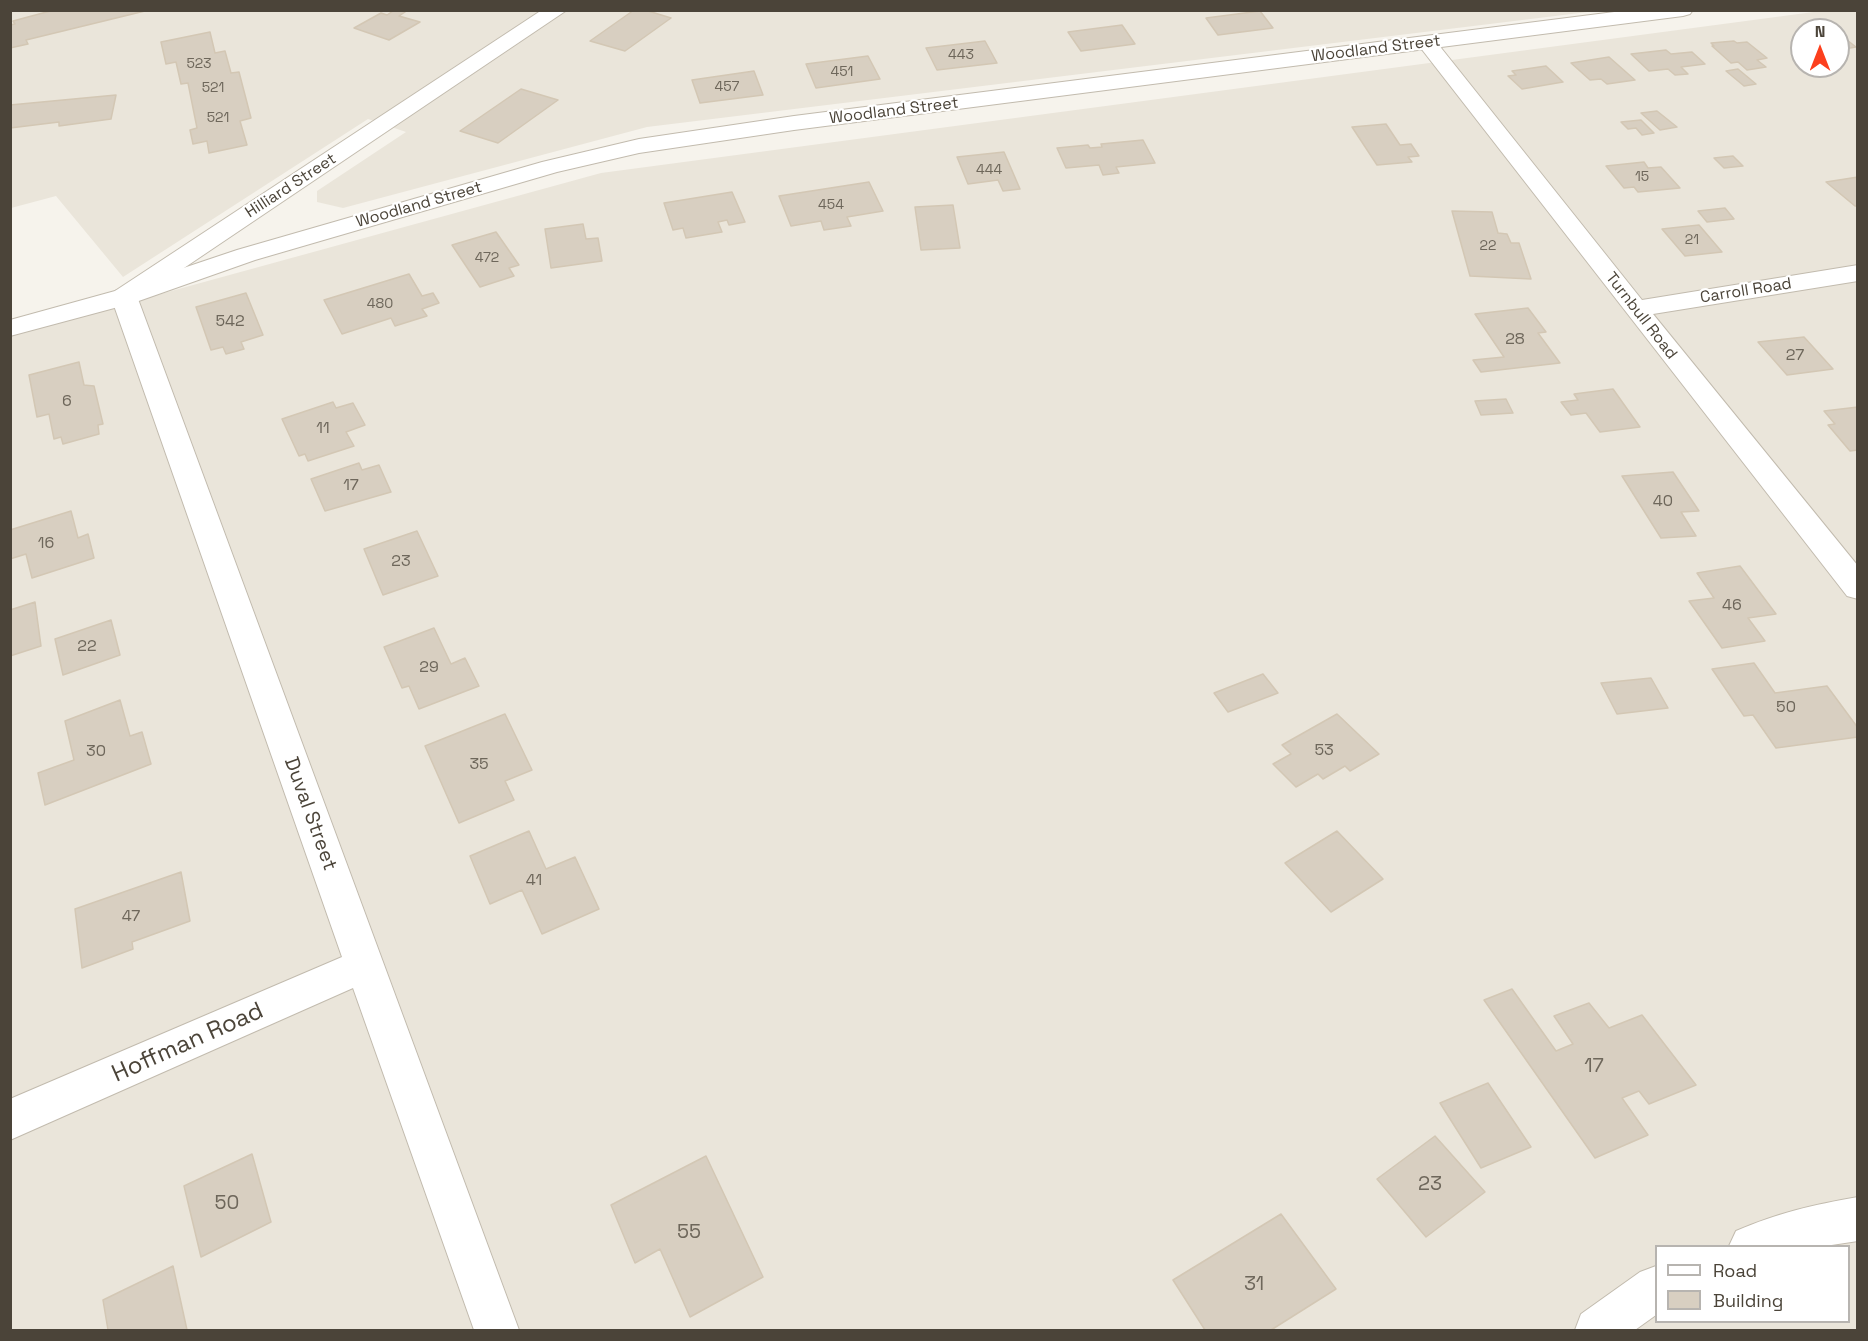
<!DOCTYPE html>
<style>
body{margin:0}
#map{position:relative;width:1868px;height:1341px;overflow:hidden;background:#f6f3ec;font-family:"Space Grotesk",sans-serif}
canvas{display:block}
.frame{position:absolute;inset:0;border:12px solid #4b4439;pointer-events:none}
.legend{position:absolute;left:1655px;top:1245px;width:195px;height:78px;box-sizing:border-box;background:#fff;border:2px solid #b7b4b0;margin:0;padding:8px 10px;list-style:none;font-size:18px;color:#4b4439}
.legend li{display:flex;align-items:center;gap:12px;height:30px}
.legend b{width:30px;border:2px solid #b7b4b0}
.north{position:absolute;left:1790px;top:18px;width:60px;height:60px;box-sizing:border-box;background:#fff;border:2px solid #b7b4b0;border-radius:50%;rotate:0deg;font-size:16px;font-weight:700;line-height:24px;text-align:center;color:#4b4439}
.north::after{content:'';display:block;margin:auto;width:21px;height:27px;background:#fc3f1d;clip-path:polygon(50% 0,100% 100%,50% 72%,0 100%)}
</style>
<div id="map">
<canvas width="1868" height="1341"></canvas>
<div class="frame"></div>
<ul class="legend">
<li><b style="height:8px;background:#fff"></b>Road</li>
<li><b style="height:16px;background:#d8cfc1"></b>Building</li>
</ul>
<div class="north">N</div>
</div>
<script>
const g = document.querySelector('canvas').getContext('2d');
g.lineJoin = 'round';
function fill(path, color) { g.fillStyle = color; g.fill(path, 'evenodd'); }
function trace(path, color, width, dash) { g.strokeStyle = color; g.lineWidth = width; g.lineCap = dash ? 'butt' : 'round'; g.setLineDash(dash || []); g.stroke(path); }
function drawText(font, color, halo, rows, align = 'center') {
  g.font = font + ' "Space Grotesk",sans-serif'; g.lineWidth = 4.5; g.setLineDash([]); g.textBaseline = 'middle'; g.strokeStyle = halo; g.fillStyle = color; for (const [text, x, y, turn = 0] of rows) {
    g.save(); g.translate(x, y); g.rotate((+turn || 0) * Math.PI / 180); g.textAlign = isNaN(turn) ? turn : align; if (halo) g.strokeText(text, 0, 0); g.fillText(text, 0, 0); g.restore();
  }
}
fill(new Path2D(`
 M 11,11 L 1596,11 L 647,127 L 343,208 L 317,202 L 317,191 L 406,132 L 368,119 L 123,277 L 56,196 L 11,208 Z
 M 1821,11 L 1857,11 L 1857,1330 L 11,1330 L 11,335 L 601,173 ZM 1802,30 L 1838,30 L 1838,66 L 1802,66 ZM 1656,1246 L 1848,1246 L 1848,1322 L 1656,1322 Z`), '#eae5da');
const building = new Path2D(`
 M 54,10 L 149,10 L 26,40 L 28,44 L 10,48 L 10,25 L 15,24 L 13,21 Z
 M 391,10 L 408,10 L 399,16 L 420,22 L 389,40 L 354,28 L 381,13 L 387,15 L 393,11 Z
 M 634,10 L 645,10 L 671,18 L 625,51 L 590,41 Z
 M 1260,11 L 1273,28 L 1218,35 L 1206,18 Z
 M 1122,25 L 1135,44 L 1081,51 L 1068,32 Z
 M 210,32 L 215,53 L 225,51 L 231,73 L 239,72 L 251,118 L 240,121 L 247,145 L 209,153 L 207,141 L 193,144 L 190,130 L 197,128 L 188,83 L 181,84 L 176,62 L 166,64 L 161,42 Z
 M 1838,33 L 1856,47 L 1838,50 Z
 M 985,41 L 997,63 L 937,70 L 926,48 Z
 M 1734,41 L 1737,43 L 1747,42 L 1767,58 L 1757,60 L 1766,67 L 1747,70 L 1738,62 L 1731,63 L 1712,46 L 1714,46 L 1711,43 Z
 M 1666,50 L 1671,54 L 1692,52 L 1705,64 L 1681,67 L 1688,74 L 1675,75 L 1668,69 L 1649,71 L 1631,54 Z
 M 868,56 L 880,79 L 816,88 L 806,64 Z
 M 1609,57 L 1635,80 L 1607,84 L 1601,79 L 1590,80 L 1571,63 Z
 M 1546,66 L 1563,82 L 1522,89 L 1508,76 L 1516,75 L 1512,71 Z
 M 1738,69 L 1756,84 L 1744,86 L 1726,71 Z
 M 754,71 L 763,95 L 700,103 L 692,80 Z
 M 521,89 L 558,100 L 498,143 L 460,131 Z
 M 116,95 L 111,119 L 59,126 L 59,122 L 10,128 L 10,105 Z
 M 1657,111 L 1677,127 L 1660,130 L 1641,113 Z
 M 1641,120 L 1654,133 L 1642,135 L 1636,128 L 1628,129 L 1621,122 Z
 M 1386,124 L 1400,145 L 1411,144 L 1419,156 L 1408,157 L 1412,162 L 1377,165 L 1352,127 Z
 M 1143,140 L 1155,163 L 1116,167 L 1119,173 L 1103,175 L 1099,165 L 1066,168 L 1057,148 L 1088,145 L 1090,148 L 1102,147 L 1101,144 Z
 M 1004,152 L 1020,189 L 1003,191 L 998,180 L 968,184 L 957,157 Z
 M 1733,156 L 1743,166 L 1724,168 L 1714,158 Z
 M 1644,162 L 1648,168 L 1661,167 L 1680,188 L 1638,192 L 1634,187 L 1624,188 L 1606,166 Z
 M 1858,177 L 1858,206 L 1855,206 L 1826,182 Z
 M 869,182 L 883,211 L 847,217 L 851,226 L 824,230 L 821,221 L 791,226 L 779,196 Z
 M 732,192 L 745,222 L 729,225 L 727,220 L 718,222 L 722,232 L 686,238 L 683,228 L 673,230 L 664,203 Z
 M 953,205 L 960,248 L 921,250 L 915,207 Z
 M 1725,208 L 1734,219 L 1707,222 L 1698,211 Z
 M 1452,211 L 1492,212 L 1498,233 L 1507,234 L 1511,243 L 1519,243 L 1531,279 L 1470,276 Z
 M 583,224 L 586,239 L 598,238 L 602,261 L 551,268 L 545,229 Z
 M 1699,225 L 1722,252 L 1685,256 L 1662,229 Z
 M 496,232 L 519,265 L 509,268 L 514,276 L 480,287 L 452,245 Z
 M 409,274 L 422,296 L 433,293 L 439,303 L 422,309 L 427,316 L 395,326 L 391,318 L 342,334 L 324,300 Z
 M 246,293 L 263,335 L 241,342 L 244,349 L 226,354 L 223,347 L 211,350 L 196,307 Z
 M 1528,308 L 1546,332 L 1538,333 L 1560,363 L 1481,372 L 1473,360 L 1504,357 L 1475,314 Z
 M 1804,337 L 1833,369 L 1787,375 L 1758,342 Z
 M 79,362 L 84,385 L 94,386 L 103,424 L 98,425 L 99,434 L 63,444 L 61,437 L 54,439 L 49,414 L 37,417 L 29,375 Z
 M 1613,389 L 1640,427 L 1600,432 L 1586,413 L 1571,415 L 1561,402 L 1578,400 L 1574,394 Z
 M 1506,399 L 1513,413 L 1481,415 L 1475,401 Z
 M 333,402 L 336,408 L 353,403 L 365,425 L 346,432 L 354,446 L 308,461 L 305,454 L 299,456 L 282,419 Z
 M 1858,407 L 1858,450 L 1850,451 L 1828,425 L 1835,424 L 1824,411 Z
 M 359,463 L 362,470 L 379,465 L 391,492 L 325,511 L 311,479 Z
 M 1673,472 L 1699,511 L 1681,512 L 1696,536 L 1661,538 L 1622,476 Z
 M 71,511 L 78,538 L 88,534 L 94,558 L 32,578 L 26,554 L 10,559 L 10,530 Z
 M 417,531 L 438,576 L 383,595 L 364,549 Z
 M 1740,566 L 1776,614 L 1748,618 L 1765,641 L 1722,648 L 1689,601 L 1714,598 L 1697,573 Z
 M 35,602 L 41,646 L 10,656 L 10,610 Z
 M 111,620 L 120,655 L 63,675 L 55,639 Z
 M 434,628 L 451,664 L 465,658 L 479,686 L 419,709 L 409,686 L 402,688 L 384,647 Z
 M 1754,663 L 1775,693 L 1827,686 L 1858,728 L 1858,737 L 1776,748 L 1753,715 L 1744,716 L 1712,669 Z
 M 1263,674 L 1278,693 L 1228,712 L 1214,693 Z
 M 1651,678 L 1668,708 L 1617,714 L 1601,683 Z
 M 120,700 L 130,736 L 142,732 L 151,764 L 45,805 L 38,773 L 74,760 L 65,721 Z
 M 505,714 L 532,770 L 505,781 L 514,800 L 459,823 L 425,746 Z
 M 1337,714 L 1379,754 L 1350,771 L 1345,766 L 1323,779 L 1318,774 L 1296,787 L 1273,764 L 1291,754 L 1282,745 Z
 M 529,831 L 546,869 L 575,857 L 599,909 L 542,934 L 522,890 L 490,904 L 470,856 Z
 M 1337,831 L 1383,879 L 1331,912 L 1285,863 Z
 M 181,872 L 190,921 L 132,942 L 133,949 L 82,968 L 75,909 Z
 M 1512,989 L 1556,1051 L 1573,1044 L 1554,1016 L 1589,1003 L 1609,1028 L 1642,1015 L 1696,1085 L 1649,1104 L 1639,1091 L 1622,1098 L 1648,1135 L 1595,1158 L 1484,1000 Z
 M 1488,1083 L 1531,1147 L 1481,1168 L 1440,1103 Z
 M 1435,1136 L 1485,1192 L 1426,1237 L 1377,1179 Z
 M 252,1154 L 271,1222 L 201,1257 L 184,1186 Z
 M 706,1156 L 763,1277 L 690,1317 L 660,1249 L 635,1263 L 611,1205 Z
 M 1281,1214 L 1336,1289 L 1271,1330 L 1205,1330 L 1173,1280 Z
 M 173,1266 L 187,1330 L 108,1330 L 103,1300 Z`);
fill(building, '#d8cfc1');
trace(building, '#d3c7b4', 1.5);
const minor = new Path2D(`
 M 542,10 L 567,10 L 138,299 L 519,1330 L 474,1330 L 353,988 L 10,1140 L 10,1099 L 342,957 L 111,297 L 115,291 Z
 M 1427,37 L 1434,39 L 1642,300 L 1858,265 L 1858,281 L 1653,314 L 1858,566 L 1858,599 L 1847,596 L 1420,47 L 1416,43 L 1420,39 Z
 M 1858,1197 L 1858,1241 L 1825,1246 L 1729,1246 L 1736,1231 C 1778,1213 1812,1205 1858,1197 Z
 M 1656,1266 L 1656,1315 L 1635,1330 L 1575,1330 L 1581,1314 L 1640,1272 Z`);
const tertiary = new Path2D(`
 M 1630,10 L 1693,10 L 1690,14 L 1683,16 L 794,130 L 639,153 L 557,172 L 255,260 L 133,303 L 10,336 L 10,320 L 115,291 L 237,250 L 542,162 L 639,139 L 794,116 Z`);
trace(minor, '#c2bbae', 2);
trace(tertiary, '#c2bbae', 2);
fill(minor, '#fff');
fill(tertiary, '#fff');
drawText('14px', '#6e675b', null, [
 ["443",961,55],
 ["523",199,64],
 ["451",842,72],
 ["457",727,87],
 ["521",213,88],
 ["521",218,118],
 ["444",989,170],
 ["15",1642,177],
 ["454",831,205],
 ["21",1692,240],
 ["22",1488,246],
 ["472",487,258],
 ["480",380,304]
]);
drawText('16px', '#4b4439', '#fff', [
 ["Woodland Street",1376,49,-7],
 ["Woodland Street",894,111,-7],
 ["Hilliard Street",291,186,-33],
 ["Woodland Street",419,205,-16],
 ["Carroll Road",1746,291,-9],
 ["Turnbull Road",1641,316,52]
]);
drawText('16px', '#6e675b', null, [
 ["542",230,322],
 ["28",1515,340],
 ["27",1795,356],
 ["6",67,402],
 ["11",323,429],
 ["17",351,486],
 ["40",1663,502],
 ["16",46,544],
 ["23",401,562],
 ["46",1732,606],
 ["22",87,647],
 ["29",429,668],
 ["50",1786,708],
 ["53",1324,751],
 ["30",96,752],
 ["35",479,765],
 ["41",534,881],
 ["47",131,917]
]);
drawText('20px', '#4b4439', '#fff', [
 ["Duval Street",310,814,70]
]);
drawText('20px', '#6e675b', null, [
 ["17",1594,1067],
 ["23",1430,1185],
 ["50",227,1204],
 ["55",689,1233],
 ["31",1254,1285]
]);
drawText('24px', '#4b4439', '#fff', [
 ["Hoffman Road",188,1043,-24]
]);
</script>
